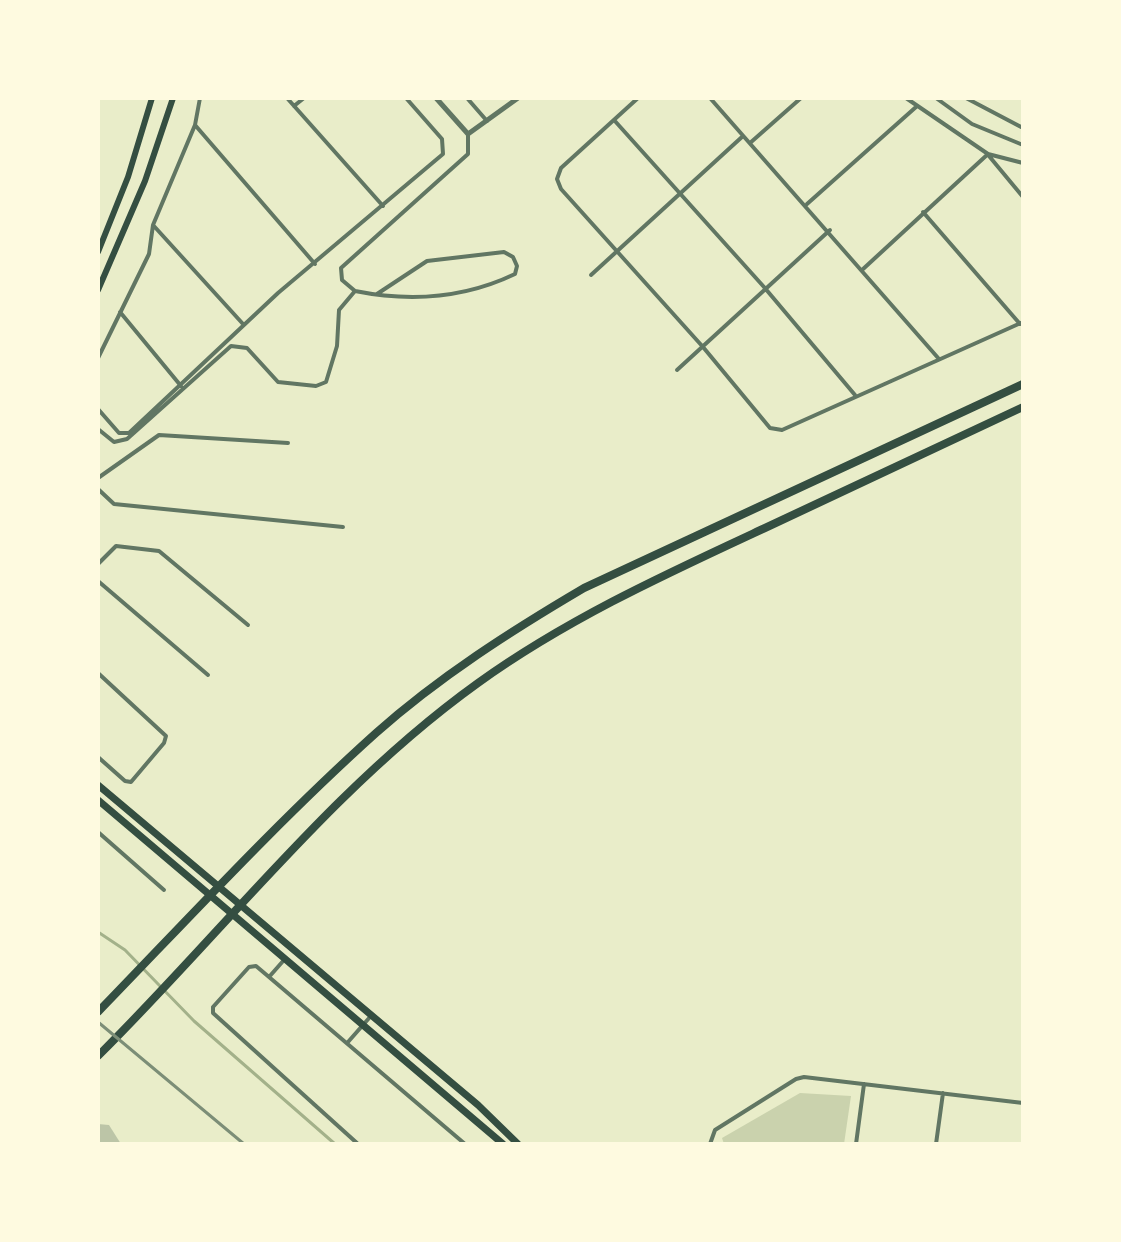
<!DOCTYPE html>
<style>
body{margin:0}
#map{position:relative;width:1121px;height:1242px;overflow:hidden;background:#e9edc9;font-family:"PT Sans",sans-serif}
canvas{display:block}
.frame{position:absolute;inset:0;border:100px solid #fefae0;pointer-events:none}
</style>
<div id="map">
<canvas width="1121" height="1242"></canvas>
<div class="frame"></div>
</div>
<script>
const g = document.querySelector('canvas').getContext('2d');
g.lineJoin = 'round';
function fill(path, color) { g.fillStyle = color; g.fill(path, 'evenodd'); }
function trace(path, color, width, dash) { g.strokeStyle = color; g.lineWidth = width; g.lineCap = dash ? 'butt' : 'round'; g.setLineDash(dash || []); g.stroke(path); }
fill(new Path2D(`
 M 800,1093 L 851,1096 L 844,1144 L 724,1144 L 722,1138 Z`), '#cad2ad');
trace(new Path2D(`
 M 98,932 L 125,950 L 194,1021 L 335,1144`), '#a3b18a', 3);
fill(new Path2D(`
 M 98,1124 L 109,1125 L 121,1144 L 98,1144 Z`), '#bcc5a7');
trace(new Path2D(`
 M 200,98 L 195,125 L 153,225 L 243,324
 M 287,98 L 383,206
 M 467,98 L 487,121
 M 638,98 L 561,168 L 557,179 L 561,189 L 703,347 L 770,428 L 782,430 L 1023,322
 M 710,98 L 939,359
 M 906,98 L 988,154 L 1023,163
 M 936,98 L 972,124 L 1023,145
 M 966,98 L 1023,128
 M 294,106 L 304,98
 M 614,120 L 764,287 L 855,395
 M 195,125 L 315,264
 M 750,143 L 801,98
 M 989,156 L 1023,197
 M 807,204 L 916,107
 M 923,212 L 1020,324
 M 862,270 L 988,154
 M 591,275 L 743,136
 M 355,291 L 342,280 L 341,268 L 468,154 L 468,134
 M 120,312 L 181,386
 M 98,358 L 149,254 L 153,225
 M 677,370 L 830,230
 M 98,409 L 119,433 L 129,433 L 278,293 L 443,154 L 442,139 L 406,98
 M 98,429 L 114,442 L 127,439 L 231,346 L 247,348 L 278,382 L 316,386 L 326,382 L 337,346 L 339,310 L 355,291 C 410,302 465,298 515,274 L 517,266 L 513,257 L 504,252 L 427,261 L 377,294
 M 98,478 L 159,435 L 288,443
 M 98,489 L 114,504 L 343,527
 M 98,564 L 116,546 L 159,551 L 248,625
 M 98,581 L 208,675
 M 98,673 L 166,736 L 164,743 L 131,782 L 125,781 L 98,757
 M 98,832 L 164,890
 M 269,977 L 284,960
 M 348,1042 L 370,1017
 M 358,1144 L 213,1013 L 213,1007 L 249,967 L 256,966 L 269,977 L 465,1144
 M 710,1144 L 715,1130 L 796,1079 L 804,1077 L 1023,1103
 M 856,1144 L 864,1084
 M 936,1144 L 943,1093
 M 1023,1144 L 1023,1142`), '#617663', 4);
trace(new Path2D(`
 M 436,98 L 468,134 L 518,98`), '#617663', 5);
trace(new Path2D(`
 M 98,252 L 128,177 L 152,98
 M 98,290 L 145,181 L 173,98`), '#344e41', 6);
trace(new Path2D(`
 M 98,785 L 478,1105 L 518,1144
 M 98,800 L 503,1144`), '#344e41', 7);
trace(new Path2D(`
 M 98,1012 C 189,918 278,821 376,733 C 439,677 511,631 584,588 L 1023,384
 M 98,1056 C 224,931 333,787 478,683 C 567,619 666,574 765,528 C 851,488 937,448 1023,407`), '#344e41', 8);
trace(new Path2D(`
 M 98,1022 L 244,1144`), '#7c8e77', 3);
</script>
